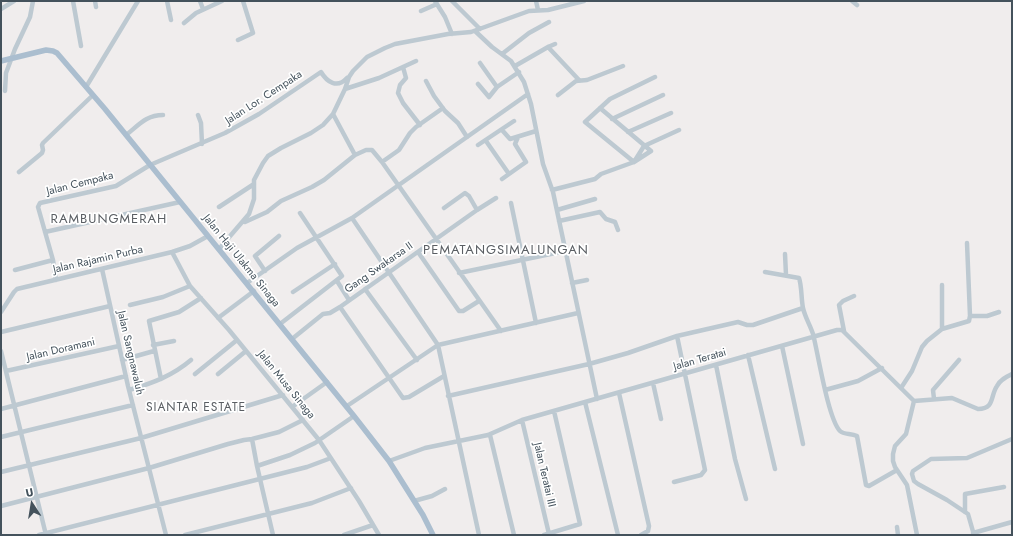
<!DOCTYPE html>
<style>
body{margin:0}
#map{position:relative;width:1013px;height:536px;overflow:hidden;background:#f0eded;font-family:Jost,sans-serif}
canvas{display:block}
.frame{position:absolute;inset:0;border:2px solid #44525c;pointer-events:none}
.north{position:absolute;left:12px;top:484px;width:40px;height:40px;-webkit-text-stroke:3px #fff;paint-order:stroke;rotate:348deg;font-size:11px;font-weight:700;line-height:16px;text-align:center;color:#44525c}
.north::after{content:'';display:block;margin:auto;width:14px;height:18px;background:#44525c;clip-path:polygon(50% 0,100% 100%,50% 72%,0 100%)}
</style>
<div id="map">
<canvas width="1013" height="536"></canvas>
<div class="frame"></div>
<div class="north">U</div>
</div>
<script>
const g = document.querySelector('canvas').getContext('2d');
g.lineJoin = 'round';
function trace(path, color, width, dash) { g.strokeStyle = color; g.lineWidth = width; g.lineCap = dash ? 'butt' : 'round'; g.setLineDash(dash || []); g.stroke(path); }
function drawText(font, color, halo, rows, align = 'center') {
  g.font = font + ' Jost,sans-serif'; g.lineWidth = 3.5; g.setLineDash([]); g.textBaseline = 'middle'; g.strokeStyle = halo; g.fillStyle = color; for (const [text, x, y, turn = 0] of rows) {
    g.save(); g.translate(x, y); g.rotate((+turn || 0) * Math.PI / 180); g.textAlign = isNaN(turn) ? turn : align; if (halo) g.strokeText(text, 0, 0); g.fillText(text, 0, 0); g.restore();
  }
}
trace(new Path2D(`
 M 73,1 L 81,46
 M 95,1 L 96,7
 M 167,1 L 171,20
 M 200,1 L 203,9
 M 435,1 L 445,17 L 452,34
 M 452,1 L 480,29
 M 536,1 L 538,10
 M 852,1 L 857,5
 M 1,9 L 14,1
 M 421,11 L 437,4
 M 184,23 L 196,13 L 222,1
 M 475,31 L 492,47 L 511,61 L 524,82 L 531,104 L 543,164 L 553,192 L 597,399
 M 238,40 L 253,33 L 243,1
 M 548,47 L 579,80
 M 502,54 L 529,33 L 549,22
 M 480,63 L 497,87
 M 515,66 L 548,47 L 555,44
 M 403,67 L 406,78 L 400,85 L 398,93 L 403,103 L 420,125
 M 655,77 L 610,99 L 585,122 L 634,162 L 644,146 L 679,130
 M 426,81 L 434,96 L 445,111 L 458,123 L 467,137
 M 478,84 L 489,97 L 497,87 L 519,72
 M 86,87 L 138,1
 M 345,89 L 379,78 L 416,61
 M 5,91 L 6,73 L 15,49 L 30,17 L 33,1
 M 558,95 L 576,81 L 587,80 L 623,66
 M 333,114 L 355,155
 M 198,115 L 201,123 L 202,144
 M 612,119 L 663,95
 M 502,130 L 510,139 L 536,131
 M 628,132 L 671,113
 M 126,135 C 139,125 146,115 163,115
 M 486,141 L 509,174
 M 478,145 L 514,121
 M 382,162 L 399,150 L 410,133 L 416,127 L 443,108
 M 19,172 L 42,153 L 43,150 L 42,145 L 43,143 L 93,95
 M 502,179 L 526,162 L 515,144 L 518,137
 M 552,190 L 595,179 L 601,174 L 634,162 L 651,151 L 600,108
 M 511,203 L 536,323
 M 219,207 L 254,184
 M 444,208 L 465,193 L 469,196 L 477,210
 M 557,210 L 595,199
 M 352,218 L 438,345 L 479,535
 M 559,221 L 600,212 L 606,219 L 615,222 L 618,230
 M 245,222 L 267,212 L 281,201 L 312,187 L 324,180 L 355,155 L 366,150 L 372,150 L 382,162 L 501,331
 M 45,232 L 180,202
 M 219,249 L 249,214 L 254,199 L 254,180 L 263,163 L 268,156 L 281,148 L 311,133 L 323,125 L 333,114 L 345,89 L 349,77 L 353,71 L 367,57 L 385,48 L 395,44 L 448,34 L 471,32 L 529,11 L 548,10 L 584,1
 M 172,252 L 190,286 L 229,330 L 319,440 L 359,501 L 379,535
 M 418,252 L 459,311 L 463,311 L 479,301
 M 785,254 L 786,275
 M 102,269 L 128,386 L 166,535
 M 15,270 L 53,260
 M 265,271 L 255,256 L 279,236
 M 765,272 L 799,278 C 802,287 801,298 803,308 C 805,317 810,325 813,334 C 818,353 828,419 840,431 C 844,435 851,433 857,436 L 866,485 L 869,486 L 897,470
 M 459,273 L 565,251
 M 56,280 L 53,260 L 38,207 L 40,203 L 116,186 L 150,165 L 225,133 L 259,114 L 321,72 C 327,82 337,89 347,78
 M 337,281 L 349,300
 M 247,283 L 297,248 L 352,218 L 528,94
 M 572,283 L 587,280
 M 942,285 L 942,329
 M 365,289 L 417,360
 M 293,292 L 335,264
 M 130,305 L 163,297 L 190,286
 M 340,307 L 403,398 L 409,397 L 444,376
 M 1,312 L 14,292 L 17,289 L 172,252 L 190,246 L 208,236
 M 970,316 L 987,316 L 999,312
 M 218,318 L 254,291
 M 280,324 L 342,276 L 300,213
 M 844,331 L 839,305 L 843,301 L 854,296
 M 1,332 L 110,306
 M 677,336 L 738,322 L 747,325 L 753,325 L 803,308
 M 292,339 L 323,314 L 330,313 L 340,307 L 477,210 L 496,198
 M 153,345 L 174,341
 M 782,346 L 803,444
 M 1,351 L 46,535
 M 748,355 L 775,469
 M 122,360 L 154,351
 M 716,365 L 735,459 L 746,499
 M 6,371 L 119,346
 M 195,374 L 237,340
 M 218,374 L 246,351
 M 161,379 L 149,321 L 179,312 L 201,298
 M 653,383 L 661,419
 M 901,388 L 912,371 L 922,347 L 927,341 L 942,329 L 969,321 L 970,316 L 967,243
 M 129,390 C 153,383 172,376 191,360
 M 825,390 L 858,381 L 882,368
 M 619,393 L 649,526 L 648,531 L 641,535
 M 448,396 L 589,364 L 628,353 L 677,336 L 705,470 L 701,475 L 674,482
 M 934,399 L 933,390 L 959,360
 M 914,401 L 952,398 L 978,409 C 995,409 990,396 997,386 C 1000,380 1006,377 1012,374
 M 585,402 L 618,535
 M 347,406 L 438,345 L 578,313
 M 292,407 L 327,382
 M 1,409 L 126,376
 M 522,420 L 549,534
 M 490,435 L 514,535
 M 1,437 L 133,405
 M 252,439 L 257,466 L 273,535
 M 389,461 L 425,448 L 488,435 L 522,420 L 837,330 L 842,330 L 914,401 L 906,434 L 895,446 L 893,454 L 893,461 L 895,467 L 907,485 L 917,535
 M 257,466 L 290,455 L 315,443 L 354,416
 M 1,472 L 141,438 L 283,395
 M 414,501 L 432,496 L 445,489
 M 1,506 L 149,468 L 228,444 L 244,440 L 252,439 L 279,432 L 303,420
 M 965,512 L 965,494 L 1004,487
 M 897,527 L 898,535
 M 973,533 L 1012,522
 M 39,535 L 307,467 L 331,458
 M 185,535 L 312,503 L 351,488
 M 344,535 L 373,525
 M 544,535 L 580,524 L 554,411
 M 974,535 L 968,514 L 947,500 L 918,484 L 914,481 L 912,474 L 913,471 L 931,459 L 967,458 L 1012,439`), '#bdc9d1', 4.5);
trace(new Path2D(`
 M 1,61 L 46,50 L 53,51 L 57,53 L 105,109 L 354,416 L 389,461 L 423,515 L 433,535`), '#abbecf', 5.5);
drawText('11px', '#44525c', '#fff', [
 ["Jalan Lor. Cempaka",264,98,-33],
 ["Jalan Cempaka",80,184,-14],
 ["Jalan Rajamin Purba",98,260,-13],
 ["Jalan Haji Ulakma Sinaga",241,261,51],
 ["Gang Swakarsa II",379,268,-35],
 ["Jalan Doramani",61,350,-13],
 ["Jalan Sangnawaluh",130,353,77],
 ["Jalan Teratai",700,360,-16],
 ["Jalan Musa Sinaga",286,385,51],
 ["Jalan Teratai III",544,475,77]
]);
g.letterSpacing = '1px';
drawText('12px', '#5a5e63', '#fff', [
 ["SIANTAR ESTATE",196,408]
]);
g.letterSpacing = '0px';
g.letterSpacing = '1px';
drawText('13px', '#5a5e63', '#fff', [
 ["RAMBUNGMERAH",109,220],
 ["PEMATANGSIMALUNGAN",506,251]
]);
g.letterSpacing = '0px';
</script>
